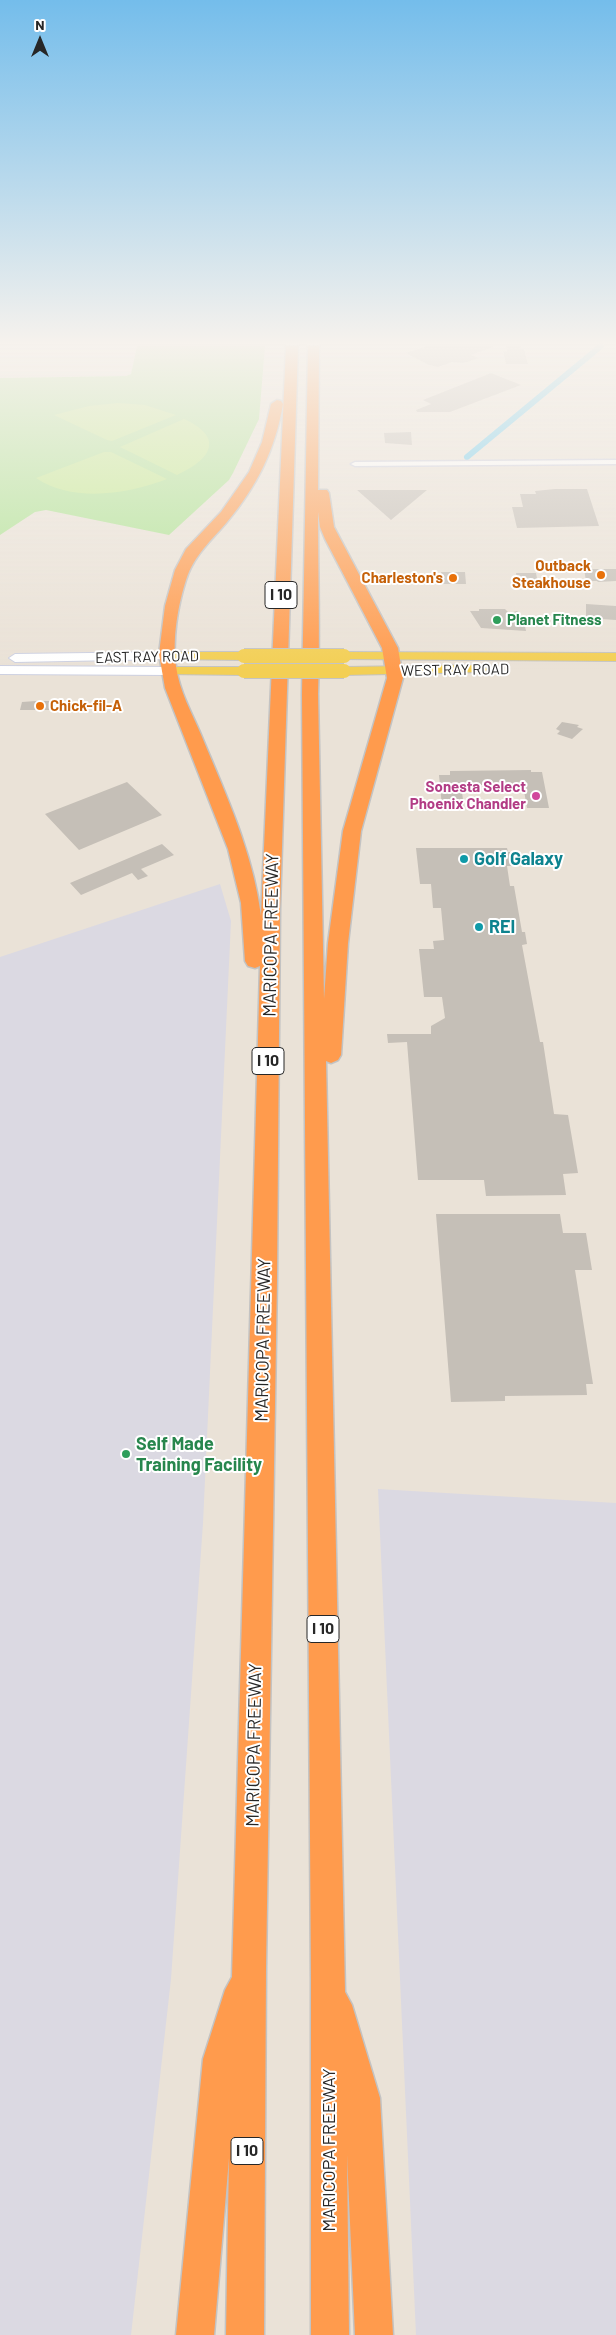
<!DOCTYPE html>
<style>
body{margin:0}
#map{position:relative;width:616px;height:2335px;overflow:hidden;background:#eae2d7;font-family:Barlow,sans-serif}
canvas{display:block}
.north{position:absolute;left:15px;top:15px;width:50px;height:50px;-webkit-text-stroke:4px #fff;paint-order:stroke;rotate:0deg;font-size:14px;font-weight:700;line-height:20px;text-align:center;color:#272727}
.north::after{content:'';display:block;margin:auto;width:18px;height:22px;background:#272727;clip-path:polygon(50% 0,100% 100%,50% 72%,0 100%)}
</style>
<div id="map">
<canvas width="616" height="2335"></canvas>
<div class="north">N</div>
</div>
<script>
const g = document.querySelector('canvas').getContext('2d');
g.lineJoin = 'round';
function fill(path, color) { g.fillStyle = color; g.fill(path, 'evenodd'); }
function trace(path, color, width, dash) { g.strokeStyle = color; g.lineWidth = width; g.lineCap = dash ? 'butt' : 'round'; g.setLineDash(dash || []); g.stroke(path); }
function drawText(font, color, halo, rows, align = 'center') {
  g.font = font + ' Barlow,sans-serif'; g.lineWidth = 4; g.setLineDash([]); g.textBaseline = 'middle'; g.strokeStyle = halo; g.fillStyle = color; for (const [text, x, y, turn = 0] of rows) {
    g.save(); g.translate(x, y); g.rotate((+turn || 0) * Math.PI / 180); g.textAlign = isNaN(turn) ? turn : align; if (halo) g.strokeText(text, 0, 0); g.fillText(text, 0, 0); g.restore();
  }
}
fill(new Path2D(`
 M 220,884 L 231,921 L 203,1523 L 171,1979 L 131,2335 L 0,2335 L 0,957 Z
 M 378,1489 L 616,1503 L 616,2335 L 416,2335 Z`), '#dbd9e2');
fill(new Path2D(`
 M 137,346 L 265,346 L 259,419 L 233,473 L 229,480 L 169,535 L 46,510 L 35,512 L 0,535 L 0,378 L 126,376 L 131,374 Z`), '#ade391');
fill(new Path2D(`
 M 118,403 L 145,405 L 176,415 L 112,441 L 107,440 L 54,415 L 89,406 Z
 M 184,419 C 226,438 210,460 177,475 L 120,447 Z
 M 104,452 L 111,452 L 167,479 C 128,494 73,503 36,478 Z`), '#c2eb8d');
trace(new Path2D(`
 M 467,457 L 601,346`), '#66cbf0', 6);
fill(new Path2D(`
 M 427,346 L 493,346 L 493,347 L 471,355 L 479,358 L 464,363 L 452,362 L 438,367 L 429,365 L 406,353 Z
 M 506,346 L 520,346 L 521,349 L 524,349 L 528,364 L 506,364 L 503,351 L 507,352 Z
 M 491,373 L 521,385 L 450,412 L 417,412 L 416,410 L 431,404 L 423,400 Z
 M 411,432 L 412,445 L 385,443 L 384,433 Z
 M 555,489 L 587,489 L 599,526 L 517,528 L 512,507 L 523,507 L 520,494 L 536,494 L 535,491 Z
 M 357,490 L 427,490 L 391,520 Z
 M 584,569 L 616,569 L 616,581 L 598,582 L 597,581 L 586,581 Z
 M 441,572 L 465,572 L 466,584 L 443,584 Z
 M 516,573 L 536,573 L 539,589 L 519,589 Z
 M 586,604 L 616,606 L 616,620 L 586,618 Z
 M 479,609 L 505,609 L 509,613 L 517,611 L 523,617 L 526,631 L 481,628 L 470,611 L 479,611 Z
 M 36,701 L 56,701 L 54,710 L 20,710 L 22,702 Z
 M 562,722 L 579,725 L 577,727 L 583,729 L 572,739 L 557,734 L 560,731 L 556,729 Z
 M 531,770 L 531,772 L 542,772 L 549,808 L 527,808 L 523,785 L 461,785 L 464,807 L 442,807 L 439,775 L 450,775 L 450,771 Z
 M 127,782 L 162,815 L 79,850 L 45,814 Z
 M 162,844 L 174,855 L 141,869 L 148,876 L 138,880 L 132,873 L 81,895 L 70,883 Z
 M 416,848 L 507,848 L 508,852 L 510,852 L 513,866 L 507,866 L 510,886 L 514,886 L 522,932 L 525,932 L 527,944 L 522,945 L 540,1042 L 543,1042 L 554,1114 L 568,1115 L 578,1173 L 563,1174 L 566,1195 L 486,1196 L 484,1180 L 418,1180 L 407,1042 L 388,1043 L 387,1034 L 431,1034 L 431,1026 L 445,1018 L 442,997 L 424,997 L 419,949 L 434,949 L 433,941 L 444,940 L 441,908 L 433,908 L 431,884 L 420,884 Z
 M 436,1214 L 560,1214 L 563,1233 L 586,1233 L 592,1270 L 575,1270 L 593,1384 L 586,1384 L 587,1395 L 505,1396 L 505,1401 L 451,1402 Z`), '#c5bfb7');
const street = new Path2D(`
 M 616,460 L 616,464 L 355,466 L 351,464 L 355,462 Z`);
const secondary = new Path2D(`
 M 167,652 L 173,656 L 171,659 L 15,662 L 9,658 L 15,654 Z
 M 0,666 L 169,667 L 175,671 L 169,675 L 0,674 Z`);
const primary = new Path2D(`
 M 167,652 L 244,652 L 251,656 L 244,660 L 162,659 L 160,656 L 162,653 Z
 M 344,652 L 616,653 L 616,661 L 339,659 L 337,656 L 339,653 Z
 M 480,665 L 487,669 L 485,672 L 344,675 L 337,671 L 344,667 Z
 M 169,667 L 244,667 L 251,671 L 244,675 L 164,674 L 162,671 L 164,668 Z`);
const highway = new Path2D(`
 M 286,346 L 298,346 L 280,909 L 277,1278 L 266,1967 L 264,2335 L 226,2335 L 229,2158 L 214,2335 L 176,2335 L 203,2059 L 225,1990 L 232,1977 L 260,966 L 255,968 L 248,966 L 245,961 L 241,903 L 228,849 L 165,688 L 159,654 L 165,606 L 175,570 L 186,549 L 221,512 L 249,472 L 262,442 L 271,404 L 277,400 L 281,401 L 283,404 C 275,450 257,486 227,522 C 211,541 194,555 186,580 C 178,605 172,639 176,666 C 179,691 192,713 202,737 C 226,795 253,853 261,916 Z
 M 308,346 L 319,346 L 318,490 L 327,490 L 329,493 L 334,527 L 398,648 L 403,678 L 361,831 L 348,943 L 341,1055 L 338,1060 L 331,1063 L 326,1061 L 345,1992 L 352,2005 L 380,2098 L 393,2335 L 355,2335 L 347,2155 L 349,2335 L 311,2335 L 311,1979 L 302,694 ZM 318,512 L 320,527 L 325,539 L 382,648 L 387,678 L 343,831 L 328,943 L 324,999 L 318,694 C 320,634 318,573 318,512 Z`);
trace(street, '#cdd0e1', 3);
trace(secondary, '#cdd0e1', 2);
trace(primary, '#c3c3c3', 2);
trace(highway, '#c3c3c3', 3);
fill(street, '#fff');
fill(secondary, '#fff');
fill(primary, '#f3cf54');
fill(highway, '#ff9b4d');
const primaryBridge = new Path2D(`
 M 244,656 L 344,656
 M 244,671 L 344,671`);
trace(primaryBridge, '#c3c3c3', 16, []);
trace(primaryBridge, '#f3cf54', 14);
const sky = g.createLinearGradient(0, 0, 0, 672);
sky.addColorStop(0, '#74bdeb');
sky.addColorStop(0.51, '#f6f2ed');
sky.addColorStop(1, '#f6f2ed00');
g.fillStyle = sky;
g.fillRect(0, 0, 616, 672);
for (const [x, y, r, color] of [
 [601,575,5,"#e8710a"],
 [453,578,5,"#e8710a"],
 [497,620,5,"#2e9e5b"],
 [40,706,5,"#e8710a"],
 [536,796,5,"#d1479c"],
 [464,859,5,"#0f9aa8"],
 [479,927,5,"#0f9aa8"],
 [126,1454,5,"#2e9e5b"]
]) { const dot = new Path2D(); dot.arc(x, y, r, 0, 2 * Math.PI); g.fillStyle = color; g.fill(dot); trace(dot, '#fff', 2); }
drawText('bold 15px', '#c56008', '#fff', [
 ["Outback",591,566],
 ["Steakhouse",591,583],
 ["Charleston's",443,578],
 ["Chick-fil-A",50,706,"left"]
], 'right');
drawText('bold 15px', '#27864d', '#fff', [
 ["Planet Fitness",507,620]
], 'left');
drawText('15px', '#272727', '#fff', [
 ["EAST RAY ROAD",147,657,-1],
 ["WEST RAY ROAD",455,670,-1]
]);
drawText('bold 15px', '#b23c85', '#fff', [
 ["Sonesta Select",526,787],
 ["Phoenix Chandler",526,804]
], 'right');
for (const [x, y, w] of [
 [281,595,32],
 [268,1061,32],
 [323,1629,32],
 [247,2151,32]
]) { const box = new Path2D(); box.roundRect(x - w / 2, y - 13.5, w, 27, 4); g.fillStyle = '#fff'; g.fill(box); trace(box, '#272727', 1); }
drawText('bold 16px', '#272727', null, [
 ["I 10",281,595],
 ["I 10",268,1061],
 ["I 10",323,1629],
 ["I 10",247,2151]
]);
drawText('bold 18px', '#0d838f', '#fff', [
 ["Golf Galaxy",474,859],
 ["REI",489,927]
], 'left');
drawText('18px', '#272727', '#fff', [
 ["MARICOPA FREEWAY",271,935,-89],
 ["MARICOPA FREEWAY",263,1340,-89],
 ["MARICOPA FREEWAY",254,1745,-89],
 ["MARICOPA FREEWAY",329,2150,-90]
]);
drawText('bold 18px', '#27864d', '#fff', [
 ["Self Made",136,1444],
 ["Training Facility",136,1465]
], 'left');
</script>
